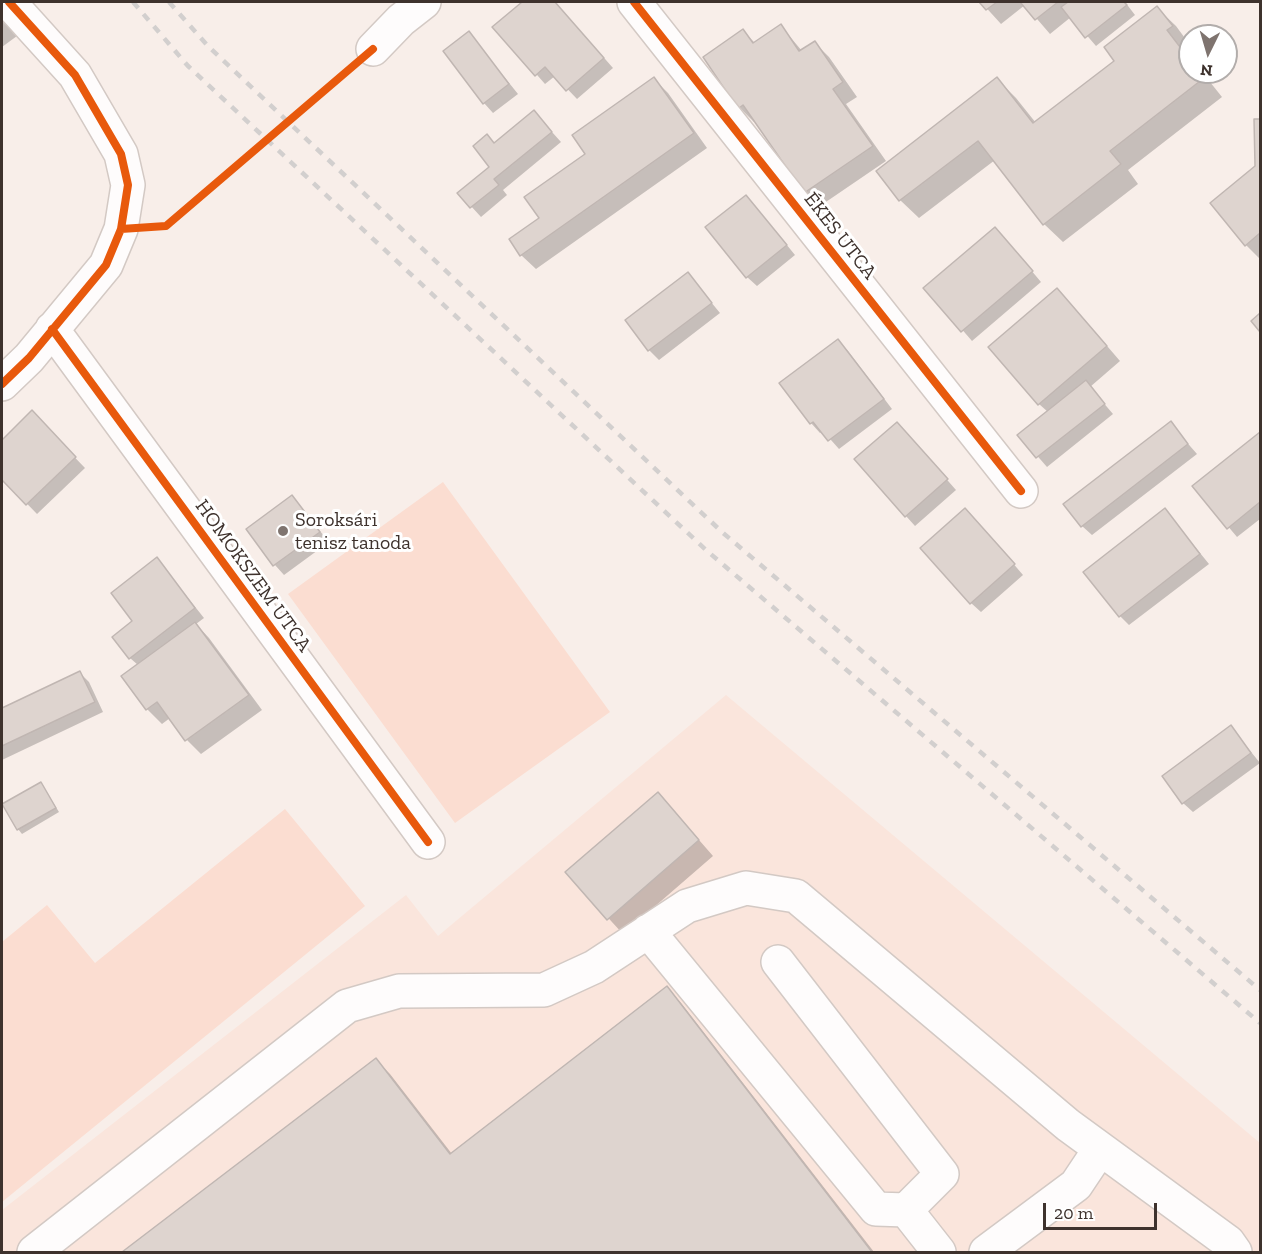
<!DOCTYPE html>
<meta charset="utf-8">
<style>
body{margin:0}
#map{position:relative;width:1262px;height:1254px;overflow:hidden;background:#f8eee9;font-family:"Zilla Slab",serif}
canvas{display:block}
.frame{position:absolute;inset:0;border:3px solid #3e322d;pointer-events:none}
.north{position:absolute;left:1178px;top:24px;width:60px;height:60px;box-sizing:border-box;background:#fff;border:2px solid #b2adab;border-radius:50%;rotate:185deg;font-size:16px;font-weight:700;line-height:24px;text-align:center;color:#3e322d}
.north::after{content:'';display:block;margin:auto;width:21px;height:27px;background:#7f746f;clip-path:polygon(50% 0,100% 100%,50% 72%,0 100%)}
.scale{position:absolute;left:1043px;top:1203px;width:114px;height:27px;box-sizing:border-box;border:3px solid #3e322d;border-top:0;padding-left:8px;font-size:18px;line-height:21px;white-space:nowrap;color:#3e322d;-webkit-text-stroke:4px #fff;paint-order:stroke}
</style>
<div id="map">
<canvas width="1262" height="1254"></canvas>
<div class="frame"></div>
<div class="north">N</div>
<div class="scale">20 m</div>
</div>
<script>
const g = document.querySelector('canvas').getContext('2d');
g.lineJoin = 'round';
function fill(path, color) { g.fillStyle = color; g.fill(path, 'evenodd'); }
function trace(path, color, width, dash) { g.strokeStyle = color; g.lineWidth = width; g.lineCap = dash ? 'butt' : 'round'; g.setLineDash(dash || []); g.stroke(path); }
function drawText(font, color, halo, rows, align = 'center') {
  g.font = font + ' "Zilla Slab",serif'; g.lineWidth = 6; g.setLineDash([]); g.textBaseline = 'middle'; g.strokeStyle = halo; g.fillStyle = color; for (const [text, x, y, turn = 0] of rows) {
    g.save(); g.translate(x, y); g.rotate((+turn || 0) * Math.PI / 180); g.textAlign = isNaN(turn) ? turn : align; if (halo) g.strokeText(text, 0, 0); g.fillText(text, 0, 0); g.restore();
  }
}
fill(new Path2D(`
 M 726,695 L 1260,1143 L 1260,1252 L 2,1252 L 2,1210 L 406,895 L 438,936 Z`), '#fae5dc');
fill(new Path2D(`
 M 443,482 L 610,712 L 455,823 L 288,594 Z
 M 285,809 L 365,906 L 2,1202 L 2,942 L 47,905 L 95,963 Z`), '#fbddd1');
fill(new Path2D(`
 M 525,2 L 555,2 L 613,68 L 577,99 L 555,76 L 545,84 L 495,27 Z
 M 981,2 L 1125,2 L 1135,15 L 1096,46 L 1071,17 L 1050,34 L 1025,5 L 1001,24 Z
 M 1157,8 L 1176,26 L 1190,45 L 1184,50 L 1190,57 L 1190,72 L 1202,72 L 1222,97 L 1128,170 L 1138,184 L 1063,242 L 1044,224 L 995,160 L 919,218 L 900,200 L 997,79 L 1016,98 L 1036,123 L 1116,61 Z
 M 2,14 L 17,36 L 2,47 Z
 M 781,26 L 802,51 L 815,43 L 829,57 L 857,97 L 846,104 L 886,161 L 820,206 L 805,192 L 756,121 L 754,122 L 740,108 L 705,57 L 743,31 L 755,43 Z
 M 469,33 L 518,94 L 493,113 L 484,103 Z
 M 654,79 L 668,93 L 707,148 L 536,269 L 521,255 L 587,154 Z
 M 534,112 L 561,142 L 503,190 L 507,195 L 481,217 L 459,193 L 491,167 L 495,144 Z
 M 1260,120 L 1260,259 L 1246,245 L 1256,167 L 1255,121 Z
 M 755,206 L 795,255 L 757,286 L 747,277 Z
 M 1004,238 L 1041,282 L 972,341 L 926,288 Z
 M 688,274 L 720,313 L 659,360 L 649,350 Z
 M 1071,304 L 1120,361 L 1090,387 L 1113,414 L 1047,467 L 1019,435 L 1048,412 L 1039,404 Z
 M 838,341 L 848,351 L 892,409 L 839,449 L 823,431 L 820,433 L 811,423 Z
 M 32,413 L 85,468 L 37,514 L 2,478 L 2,442 Z
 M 1170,423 L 1197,454 L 1092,535 L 1082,526 Z
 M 906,433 L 956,490 L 915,526 L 906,516 Z
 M 1260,434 L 1260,519 L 1237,537 L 1194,486 Z
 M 292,497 L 329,542 L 284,575 L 275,565 L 248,529 Z
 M 1165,510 L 1209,564 L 1129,625 L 1120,616 Z
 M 975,519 L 1023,575 L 981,612 L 971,603 Z
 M 157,559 L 204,618 L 196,624 L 209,638 L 262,710 L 201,754 L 187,740 L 170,718 L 162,724 L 147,709 L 123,676 L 138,665 L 130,658 L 134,621 Z
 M 80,673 L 89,682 L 103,712 L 2,760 L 2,710 Z
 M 1231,727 L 1260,763 L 1193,812 L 1183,803 Z
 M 41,783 L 59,812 L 22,834 L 18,829 Z
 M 672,809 L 713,856 L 623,934 L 567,873 Z
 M 667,988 L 681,1003 L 874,1252 L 125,1252 L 376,1060 L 390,1074 L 452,1154 Z`), '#0003');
const building = new Path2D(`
 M 522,2 L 555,2 L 604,58 L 566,91 L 545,67 L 535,76 L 492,27 Z
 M 979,2 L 997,2 L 986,10 Z
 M 1020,2 L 1058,2 L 1035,20 Z
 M 1068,2 L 1124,2 L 1127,5 L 1085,38 L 1061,7 Z
 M 1157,6 L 1173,26 L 1167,30 L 1190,60 L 1190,72 L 1200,72 L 1204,78 L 1110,151 L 1121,164 L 1043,225 L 978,141 L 899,201 L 876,171 L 997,77 L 1033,123 L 1114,61 L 1104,47 Z
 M 781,24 L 799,51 L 815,41 L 843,82 L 833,89 L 873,146 L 804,193 L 743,105 L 738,109 L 703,57 L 743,29 L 753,43 Z
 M 469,31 L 509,84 L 483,104 L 443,51 Z
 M 654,77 L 694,133 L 520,256 L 509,239 L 539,218 L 524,197 L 585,154 L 572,135 Z
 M 534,110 L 552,132 L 494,179 L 499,185 L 470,208 L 457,193 L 489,167 L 473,146 L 487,134 L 494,143 Z
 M 1254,119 L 1260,119 L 1260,233 L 1245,246 L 1210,203 L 1255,166 Z
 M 746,195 L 787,245 L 746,278 L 705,227 Z
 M 995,227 L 1033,271 L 961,332 L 923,288 Z
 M 688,272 L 712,303 L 648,351 L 625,320 Z
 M 1057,288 L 1107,346 L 1038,405 L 988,347 Z
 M 1260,313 L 1260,332 L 1251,321 Z
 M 838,339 L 884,399 L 828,441 L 813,422 L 810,424 L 779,383 Z
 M 1086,380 L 1105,404 L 1036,458 L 1017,435 Z
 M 32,410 L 76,457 L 26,505 L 2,480 L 2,440 Z
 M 1171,421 L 1188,444 L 1081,527 L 1063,504 Z
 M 897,422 L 948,479 L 905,517 L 854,459 Z
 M 1260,432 L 1260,502 L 1227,529 L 1192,486 Z
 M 292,495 L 320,532 L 273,566 L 246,529 Z
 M 965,508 L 1015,564 L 970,604 L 920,548 Z
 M 1165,508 L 1200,554 L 1119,617 L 1083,572 Z
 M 157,557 L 195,608 L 129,659 L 112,637 L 132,621 L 111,593 Z
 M 195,622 L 249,695 L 185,741 L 157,702 L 146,710 L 121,676 Z
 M 80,671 L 95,702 L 2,746 L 2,708 Z
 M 1231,725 L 1251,753 L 1182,804 L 1162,776 Z
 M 41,782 L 56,808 L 17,830 L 2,804 Z
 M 658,792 L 699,840 L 607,920 L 565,872 Z
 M 667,986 L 872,1252 L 122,1252 L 376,1058 L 450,1154 Z`);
fill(building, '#ded4cf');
trace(building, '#c0b6b2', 1.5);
const minor = new Path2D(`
 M 634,2 L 1021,491
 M 373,49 L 401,20 L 424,2
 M 52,329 L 428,842
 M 2,384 L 29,358 L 106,265 L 121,229 L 128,185 L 121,154 L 75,75 L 9,2
 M 648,931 L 876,1209 L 906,1210 L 939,1252
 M 778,962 L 942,1174 L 906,1210
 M 34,1252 L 347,1006 L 399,991 L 544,990 L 594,967 L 687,906 L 746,888 L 796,896 L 1068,1125 L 1228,1242 L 1235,1252
 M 986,1252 L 1076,1185 L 1100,1149`);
trace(minor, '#d3c9c4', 36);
trace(minor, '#fefcfc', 33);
trace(new Path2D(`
 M 133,2 L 188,66 L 706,550 L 1260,1023
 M 169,2 L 208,46 L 722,532 L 1260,990`), '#d2cfce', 4.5, [8, 8]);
trace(new Path2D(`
 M 634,2 L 1021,491
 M 121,229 L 166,226 L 373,49
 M 52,329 L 428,842
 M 2,384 L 29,358 L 106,265 L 121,229 L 128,185 L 121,154 L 75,75 L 9,2`), '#e8590c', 8);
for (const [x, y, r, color] of [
 [283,531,6,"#7f746f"]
]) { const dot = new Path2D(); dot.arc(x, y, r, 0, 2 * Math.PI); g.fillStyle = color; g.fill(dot); trace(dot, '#fff', 2); }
drawText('20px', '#3e322d', '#fff', [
 ["ÉKES UTCA",840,236,52],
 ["HOMOKSZEM UTCA",253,576,54]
]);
drawText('20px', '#3e322d', '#fff', [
 ["Soroksári",295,520],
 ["tenisz tanoda",295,543]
], 'left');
</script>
